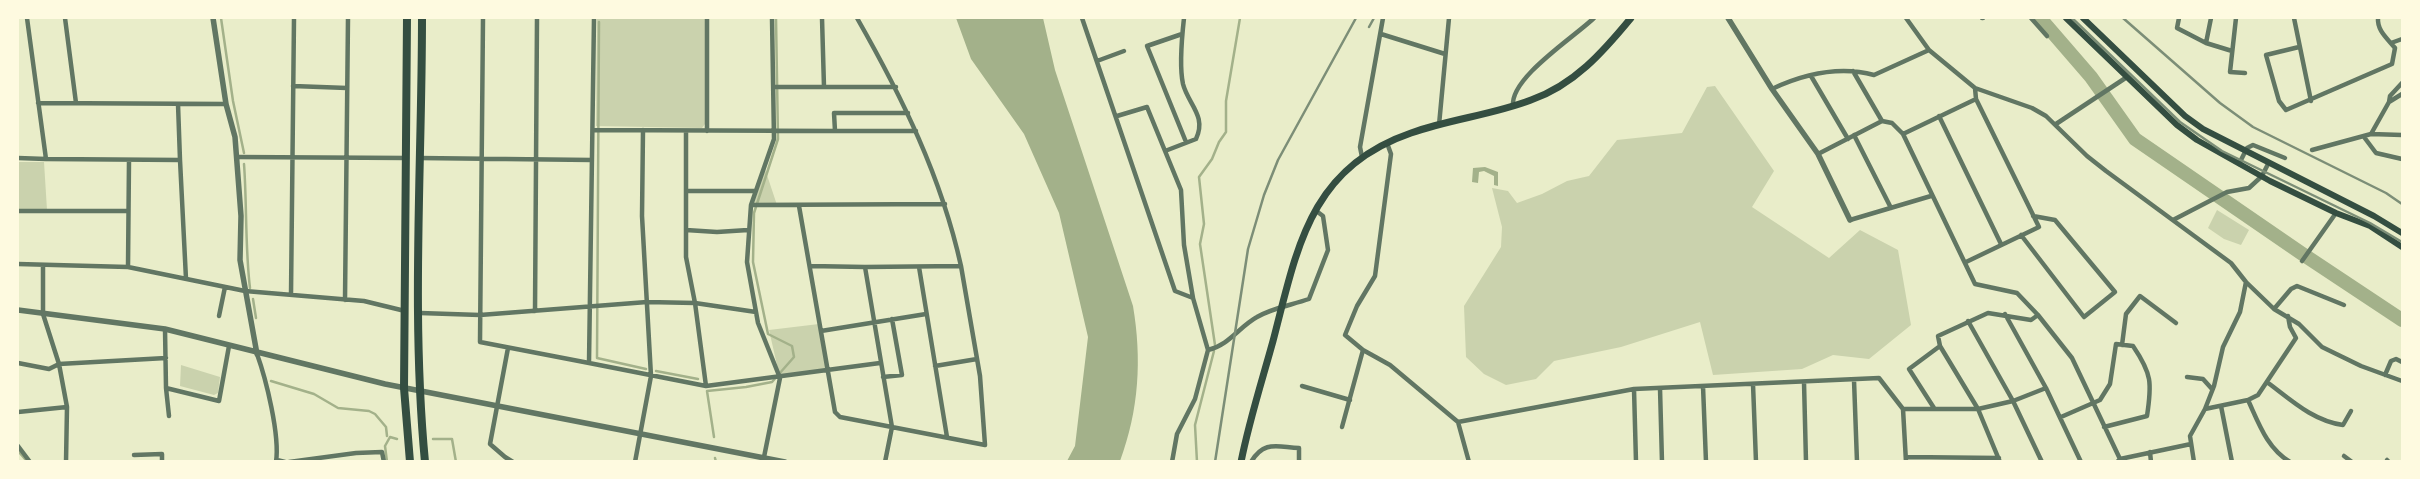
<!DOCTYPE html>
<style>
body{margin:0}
#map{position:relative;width:2420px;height:479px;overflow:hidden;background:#e9edc9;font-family:"Playfair Display",serif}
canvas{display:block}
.frame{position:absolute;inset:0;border:19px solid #fefae0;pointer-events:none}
</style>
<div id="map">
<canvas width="2420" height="479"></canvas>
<div class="frame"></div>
</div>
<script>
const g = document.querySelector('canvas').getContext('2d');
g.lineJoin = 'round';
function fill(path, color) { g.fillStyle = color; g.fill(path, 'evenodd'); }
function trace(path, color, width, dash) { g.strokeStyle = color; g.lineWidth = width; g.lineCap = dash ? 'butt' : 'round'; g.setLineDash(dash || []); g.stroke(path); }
fill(new Path2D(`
 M 597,18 L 705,19 L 705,124 L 702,128 L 596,126 Z
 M 1715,86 L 1774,171 L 1752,207 L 1829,258 L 1860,230 L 1898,250 L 1911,325 L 1869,359 L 1833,355 L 1802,369 L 1713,375 L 1700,322 L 1621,347 L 1554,361 L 1536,379 L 1506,385 L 1484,374 L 1466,357 L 1464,306 L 1501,247 L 1502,227 L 1492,188 L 1508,191 L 1517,203 L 1542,194 L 1567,181 L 1589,176 L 1617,140 L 1682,133 L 1707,87 Z
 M 18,162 L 44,162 L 47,210 L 18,210 Z
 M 764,166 L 777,205 L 751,205 Z
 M 2217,210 L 2249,230 L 2241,245 L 2224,239 L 2208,228 Z
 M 819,324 L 827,371 L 780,378 L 769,330 Z
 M 181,365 L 220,377 L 218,393 L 214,395 L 180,386 Z`), '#cad2ad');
fill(new Path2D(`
 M 956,18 L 1043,18 L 1055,70 L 1133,306 C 1142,359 1139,410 1120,461 L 1067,461 L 1075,446 L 1088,337 L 1059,213 L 1024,134 L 971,59 Z
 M 1485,167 L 1498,172 L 1498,186 L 1494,185 L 1494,176 L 1484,171 L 1479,172 L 1478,183 L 1472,182 L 1473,168 Z`), '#a3b18a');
trace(new Path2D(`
 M 221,18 L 233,101 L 244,153
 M 599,22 L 597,358 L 646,369
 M 244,164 C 247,205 245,247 250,288
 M 253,299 L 256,318
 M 1215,345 L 1200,244 L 1204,224 L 1199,177 L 1212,159 L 1219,142 L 1226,132 L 1226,101 L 1240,18
 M 656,371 L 698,379
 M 271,381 L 314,394 L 338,408 L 369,411 L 375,414 L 386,427 L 387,436
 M 714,437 L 707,391 L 746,387 L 772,382 L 794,357 L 792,346 L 768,334 L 753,262 L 754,213 L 778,139 L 776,18
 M 433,439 L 452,439 L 456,462
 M 18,451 L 25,459
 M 715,458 L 716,462
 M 387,462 L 385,446 L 390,437 L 397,439
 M 1197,462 L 1195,425 L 1214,351`), '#a3b18a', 2.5);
trace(new Path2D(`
 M 2040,18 L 2091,77 L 2135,139 L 2301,253 L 2402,320`), '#a3b18a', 14);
trace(new Path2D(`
 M 27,18 L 46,159 L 180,160 L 178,104
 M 65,18 L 76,103
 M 483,18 L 480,342 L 589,363 L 594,18
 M 707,18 L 707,131
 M 772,18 L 774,139 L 751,205 L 945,204
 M 822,18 L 824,87
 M 857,18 C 902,97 941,176 961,266 L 865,267 L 892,427 L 885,462
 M 1082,18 L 1175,291 L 1193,298 L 1208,350 L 1195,399 L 1177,434 L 1172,462
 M 1906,18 L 1929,50 L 1975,88 L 2032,108 L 2046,116 L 2087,156 L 2106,171 L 2231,263 L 2246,282 L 2274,309 L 2299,324 L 2322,347 L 2361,366 L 2402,381
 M 1982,18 L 1983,18
 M 2031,18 L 2047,36
 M 2179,18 L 2177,28 L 2206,43 L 2232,51
 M 2236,18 L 2230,72 L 2245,73
 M 2294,18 L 2311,101
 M 1182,34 L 1147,46 L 1186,142
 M 1381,34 L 1445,54
 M 2206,43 L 2211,18
 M 2391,43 L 2402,39
 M 2299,47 L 2266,55 L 2279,101 L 2286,110 L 2392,64 L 2395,48 C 2388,39 2377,31 2378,18
 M 1097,61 L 1124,51
 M 1853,71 L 1882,121 L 1892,123 L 1903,134 L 1975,284 L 2017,293 L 2038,315 L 2031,320 L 1988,313 L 1938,336 L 1940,346 L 1909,369 L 1934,408
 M 1811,76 L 1848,139
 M 293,86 L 347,88
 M 774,87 L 896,87
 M 1772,89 C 1804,74 1840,66 1874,75 L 1929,50
 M 2389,102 L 2390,96 L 2402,83
 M 38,103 L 226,104
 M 1513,106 C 1510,78 1573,38 1594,18
 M 908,113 L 834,113 L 835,131 L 916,131
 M 1117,116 L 1147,107 L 1181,190 L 1184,245 L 1193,298
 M 1939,116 L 2001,244
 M 2056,124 L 2127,77
 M 1439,125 L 1449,18
 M 593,130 L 835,131
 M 686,131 L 686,257 L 695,303 L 706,386
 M 1903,134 L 1976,99
 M 2371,134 L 2389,102 L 2402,94
 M 1854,135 L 1891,208
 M 2364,137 L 2376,153 L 2402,159
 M 1387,143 L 1391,154 L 1375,276 L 1357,306 L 1345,335 L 1363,350 L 1390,365 L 1458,422 L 1634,389 L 1879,378 L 1903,409
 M 2312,150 L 2371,134 L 2402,135
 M 1165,151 L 1196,139 C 1207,116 1188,104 1183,84 C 1179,66 1182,36 1184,18
 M 1818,154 L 1882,121
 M 237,157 L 407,158
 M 1362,157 L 1360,147 L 1383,18
 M 18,158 L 46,159
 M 419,158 L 592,160
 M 180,160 L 186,279
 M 2239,164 L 2247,148 L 2253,145 L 2285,158
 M 687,191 L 755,191
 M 751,205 L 747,262 L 758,323 L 780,378 L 763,462
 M 799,206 L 835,412 L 840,417 L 985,445 L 980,376 L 961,266
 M 18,211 L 128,211
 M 1850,220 L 1931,196
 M 2173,220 L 2227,192 L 2249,188 L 2262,176 L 2268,164
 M 686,230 L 717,232 L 748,230
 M 2021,235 L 2084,317 L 2115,292 L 2055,220 L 2033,216
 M 2302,261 L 2336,213
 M 1966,262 L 2039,227 L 1976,99 L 1975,88
 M 18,264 L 128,267 L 245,291 L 364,301 L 405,311
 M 43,265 L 43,314 L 59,364 L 67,407 L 66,462
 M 810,266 L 865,267
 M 128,267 L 129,160
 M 919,267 L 947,437
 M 291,295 L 294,18
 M 345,300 L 348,18
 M 2274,309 L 2291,289 L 2297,286 L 2344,305
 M 535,311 L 537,18
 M 420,313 L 480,315 L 647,302 L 695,303 L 756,312
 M 2005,314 L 2046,388 L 2081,462
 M 2038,315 L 2072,358 L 2120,459
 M 219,316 L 225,287
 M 2288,316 L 2290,327 L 2296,338 L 2258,395 L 2248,400 C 2259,424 2267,448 2290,462
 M 1968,321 L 2013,401 L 2042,462
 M 165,329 L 166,388 L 219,401 L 229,346
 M 821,331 L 926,314
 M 2122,345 L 2126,314 L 2140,296 L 2176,323
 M 1940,346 L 1978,409 L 2000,462
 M 508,348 L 490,444 L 505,457 L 513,462
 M 1208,350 C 1229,345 1239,327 1257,317 C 1272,308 1292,305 1309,299 L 1328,250 L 1323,216 L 1315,210
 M 257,354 C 266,379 280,435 276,462
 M 18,363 L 49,369 L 59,364 L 166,358
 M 589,363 L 706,386 L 880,363
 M 935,366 L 977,359
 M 2385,375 L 2391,361 L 2396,359 L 2402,362
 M 883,377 L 902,375 L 892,319
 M 2187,377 L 2203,379 L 2212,389
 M 1854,380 L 1857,462
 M 1804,382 L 1806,462
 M 2267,382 C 2291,400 2313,421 2343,425 L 2351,411
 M 1753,384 L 1756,462
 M 1302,386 L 1350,400
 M 1703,386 L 1706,462
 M 166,388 L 169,416
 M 1660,388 L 1662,462
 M 1634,389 L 1636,462
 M 2221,406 L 2232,462
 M 1903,409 L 1978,409 L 2013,401 L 2046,388
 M 1903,409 L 1906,462
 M 2205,409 L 2214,386 L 2223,347 L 2240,312 L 2246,282
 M 18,412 L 67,407
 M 2061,417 L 2100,400 L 2110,384 L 2116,344 L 2133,346 C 2152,374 2152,383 2147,416 L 2104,427
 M 1458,422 L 1469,462
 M 1342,427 L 1363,350
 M 18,446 L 30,462
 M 2150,452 L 2151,462
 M 134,455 L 162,454 L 162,462
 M 2344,456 L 2352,462
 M 1906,457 L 1999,458
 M 277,460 L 285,462
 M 2387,460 L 2389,462
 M 289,462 L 356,453 L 382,452 L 384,462
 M 635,462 L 651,376 L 642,216 L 643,130
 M 1251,462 C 1264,440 1277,447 1299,448 L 1299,462
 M 2117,462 L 2120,459 L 2191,444
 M 2194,462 L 2190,436 L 2205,409 L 2248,400`), '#617663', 4.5);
trace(new Path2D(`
 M 213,18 L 226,104 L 235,137 L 241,216 L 240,260 L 257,354
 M 1728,18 L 1772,89 L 1818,154 L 1850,220
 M 18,310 L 165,329 L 385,384 L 785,462`), '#617663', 5.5);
trace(new Path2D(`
 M 2066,18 L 2177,125 L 2197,140 L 2270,181 L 2336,213 L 2370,226 L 2402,247
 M 2083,18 L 2185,116 L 2203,129 L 2374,216 L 2402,233`), '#344e41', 6);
trace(new Path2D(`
 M 1241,462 C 1249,421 1262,381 1273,341 C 1297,249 1309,168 1411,133 C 1450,119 1492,115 1531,100 C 1574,85 1603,52 1631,18`), '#344e41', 7);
trace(new Path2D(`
 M 407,18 L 404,388 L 410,462
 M 422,18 C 422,165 411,314 425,462`), '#344e41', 8);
trace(new Path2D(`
 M 2072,18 L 2180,122 L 2222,151 L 2370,223 L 2402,242
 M 2123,18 L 2220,103 L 2253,127 L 2386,193 L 2402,204
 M 1369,27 L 1374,18
 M 1215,462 L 1248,249 L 1264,195 L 1278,160 L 1356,18`), '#7c8e77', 2.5);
</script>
